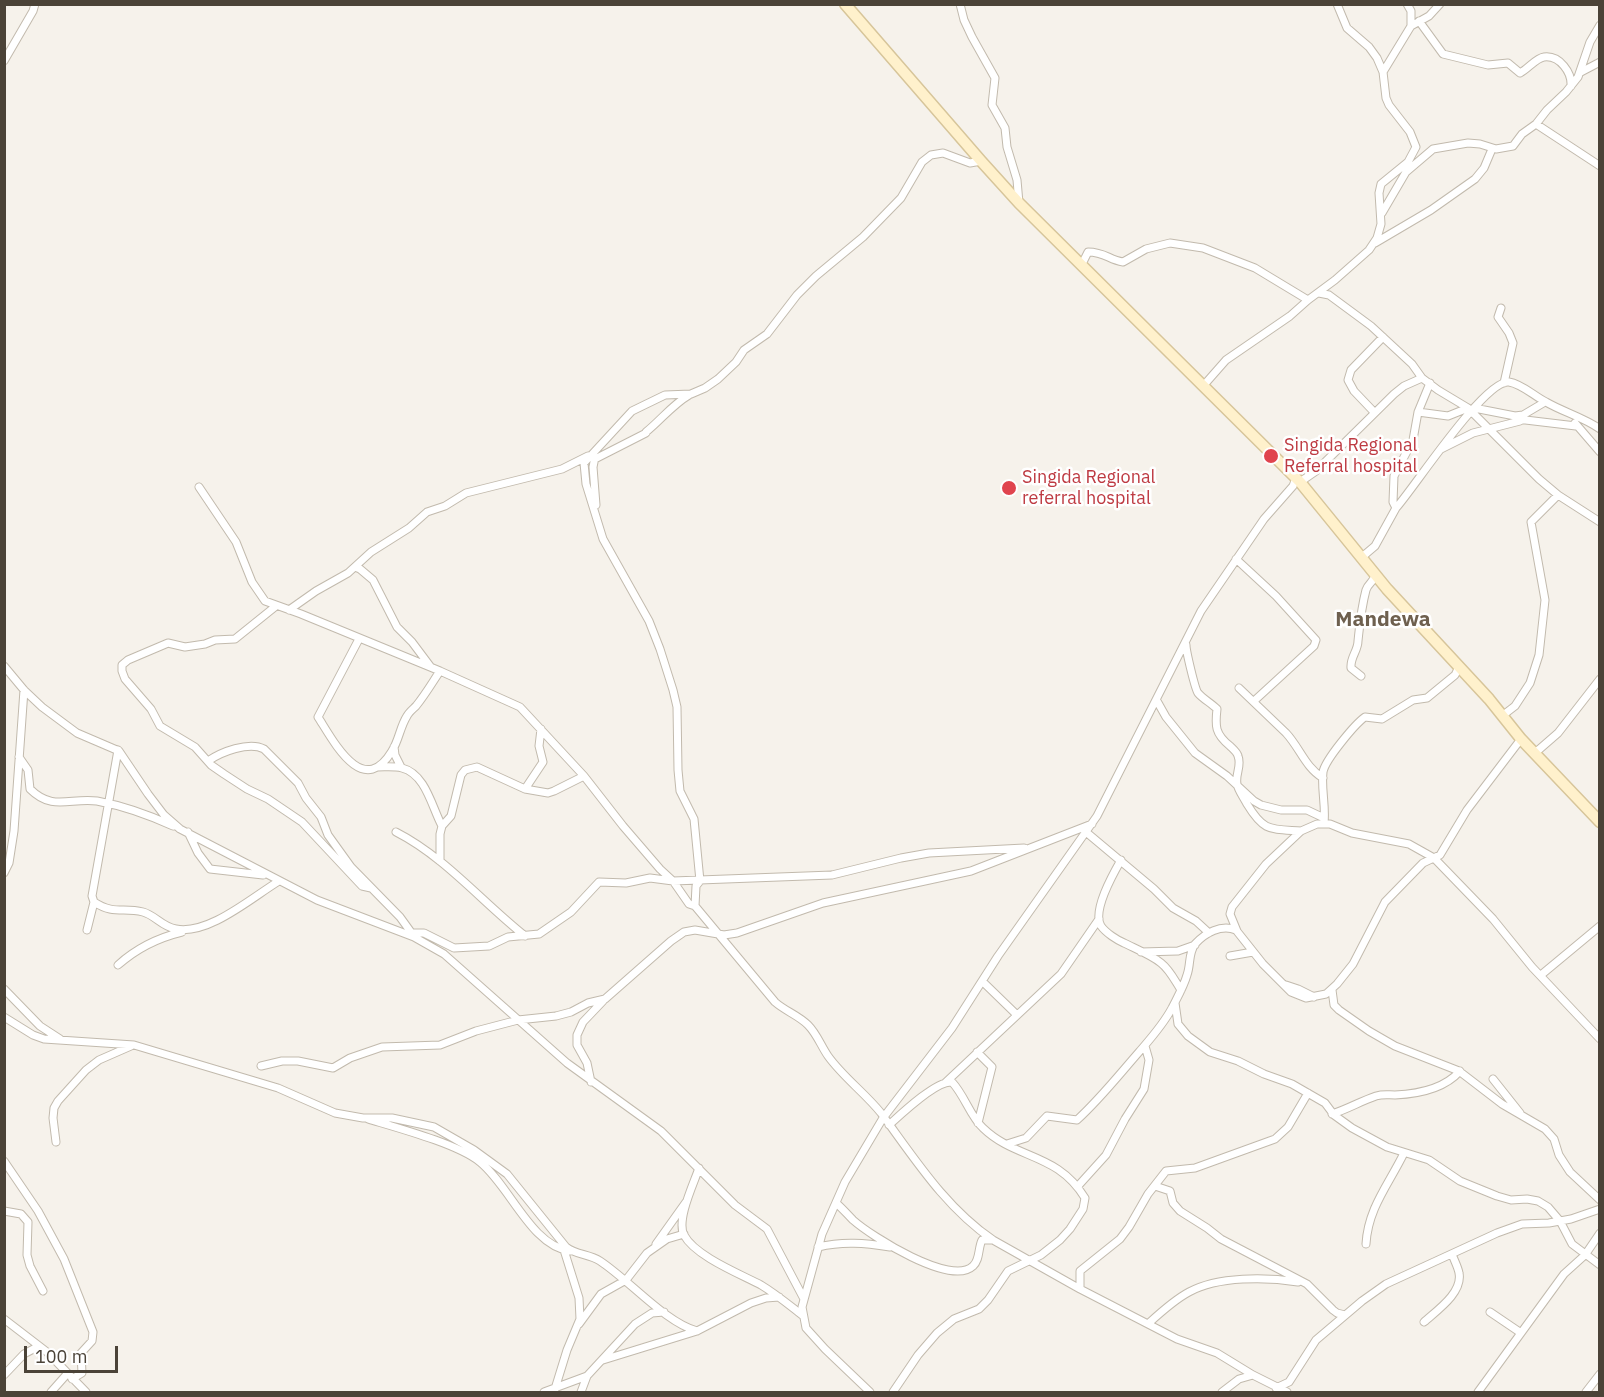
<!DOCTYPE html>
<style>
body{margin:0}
#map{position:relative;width:1604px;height:1397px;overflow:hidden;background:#f6f2eb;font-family:"IBM Plex Sans",sans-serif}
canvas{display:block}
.frame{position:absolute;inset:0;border:6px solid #4b4338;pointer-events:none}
.scale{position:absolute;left:24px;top:1346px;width:94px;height:27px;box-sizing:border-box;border:3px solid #4b4338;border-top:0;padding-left:8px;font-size:18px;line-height:21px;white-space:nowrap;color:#4b4338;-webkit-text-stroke:4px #fff;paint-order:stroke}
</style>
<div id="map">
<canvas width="1604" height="1397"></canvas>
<div class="frame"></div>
<div class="scale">100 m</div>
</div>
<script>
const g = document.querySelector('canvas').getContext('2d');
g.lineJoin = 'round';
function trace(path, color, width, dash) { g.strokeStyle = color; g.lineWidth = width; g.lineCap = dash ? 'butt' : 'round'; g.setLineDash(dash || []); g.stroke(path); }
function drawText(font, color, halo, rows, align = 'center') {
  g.font = font + ' "IBM Plex Sans",sans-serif'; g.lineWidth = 5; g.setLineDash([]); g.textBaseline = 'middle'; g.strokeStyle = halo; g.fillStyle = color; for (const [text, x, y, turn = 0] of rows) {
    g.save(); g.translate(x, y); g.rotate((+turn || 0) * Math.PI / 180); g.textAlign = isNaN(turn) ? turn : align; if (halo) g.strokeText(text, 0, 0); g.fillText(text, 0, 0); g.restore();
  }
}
const minor = new Path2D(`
 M 960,4 L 964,20 L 972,37 L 995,78 L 992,105 L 1005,128 L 1007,147 L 1017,180 L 1019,203
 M 1337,4 L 1347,28 L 1369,47 L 1377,58 L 1383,72
 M 1407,4 L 1411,11 L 1411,26
 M 1419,21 L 1443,54 L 1488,65 L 1508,63 L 1520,73 C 1528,69 1536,58 1544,57 C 1560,55 1572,73 1571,86
 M 4,61 L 33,11 L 35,4
 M 1581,72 L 1600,62
 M 1536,124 L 1600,166
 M 981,161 L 970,163 L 943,153 L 931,155 L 922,162 L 901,198 L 863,237 L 816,276 L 797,295 L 767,334 L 744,350 L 736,362 L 718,379 L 705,388 L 691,394 L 665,395 L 632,411 L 584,463 L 586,484 L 603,539 L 649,621 L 660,649 L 673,690 L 677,707 L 678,770 L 680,791 L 694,819 L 700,881 L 696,886 L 695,906 L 775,1002 C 785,1011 798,1015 808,1025 C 817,1034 821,1046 828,1056 C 843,1077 865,1093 881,1113 C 915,1159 945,1207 993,1240
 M 1382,213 L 1406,172 L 1433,149 L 1468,143 L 1480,144 L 1496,149 L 1513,146 L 1522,134 L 1536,124 L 1547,110 L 1566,92 L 1578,77 L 1590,42 L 1600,25
 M 1375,243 L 1431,210 L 1475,179 L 1484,168 L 1492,149
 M 1082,264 L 1088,252 C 1105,252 1109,260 1123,262 L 1146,249 L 1170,243 L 1203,248 L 1255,268 L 1308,300
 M 1319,293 L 1329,295 L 1371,326 L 1412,364 L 1422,378 L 1438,390 L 1468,408 L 1539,479 L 1558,495 L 1600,522
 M 1501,308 L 1498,317 L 1509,333 L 1513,343 L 1504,383
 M 1204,385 L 1226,360 L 1290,316 L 1308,300 L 1335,280 L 1369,250 L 1377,238 L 1381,224 L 1379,193 L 1381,184 L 1408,162 L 1416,147 L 1410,132 L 1389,105 L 1386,98 L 1383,72 L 1411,26 L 1429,16 L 1440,4
 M 1474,408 L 1515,416 L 1523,415 L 1545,402
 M 1374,412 L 1354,391 L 1348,380 L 1351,370 L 1383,337
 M 1418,412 L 1448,416 L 1468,408
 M 1517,419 L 1576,426
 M 1575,423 L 1600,452
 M 1441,449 L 1473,433 L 1520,421
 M 595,457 L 593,467 L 596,505
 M 595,459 L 646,433 L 646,432 C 661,420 672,405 689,395
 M 1300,482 L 1316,471 L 1394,394 L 1404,386 L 1422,378
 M 199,487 L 236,542 L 252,582 L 265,601 L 301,614 L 440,671 L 520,707 L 584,776 L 623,826 L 660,869 L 673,881 L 689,904 L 695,906
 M 1396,508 C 1414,488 1485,379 1509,382 C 1522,384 1534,396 1546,402 C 1563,412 1583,417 1600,429
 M 1362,557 L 1375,546 L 1396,508 L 1393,502 L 1394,476 L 1413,440 L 1418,412 L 1430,383
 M 1236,559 L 1276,596 L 1316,640 L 1314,646 L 1254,701
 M 355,567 L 360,569 L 373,580 L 397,627 L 412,642 L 430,666
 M 276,606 L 235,639 L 215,640 L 205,644 L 185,647 L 168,643 L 128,660 L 122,665 L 122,671 L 125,679 L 151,709 L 160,726 L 195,747 L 211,765 L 224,774 L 247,789 L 268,799 L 302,822 L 362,886 L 371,888
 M 289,610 L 316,591 L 348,573 L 371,552 L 409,528 L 427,512 L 445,506 L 466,493 L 562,469 L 588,456
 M 359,639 L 318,717 C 334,742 363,799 392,751 C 399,740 400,727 407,716 C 409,712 413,709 416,706 C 425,695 432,683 440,671
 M 1186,645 C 1186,651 1195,689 1198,693 C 1203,699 1211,703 1217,709 C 1215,726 1215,734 1230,746 C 1233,749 1237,752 1238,756 C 1242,766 1235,774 1237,784 C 1238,790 1244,798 1247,804 C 1264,832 1270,829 1301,831
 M 4,666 L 24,690 L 42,707 L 77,733 L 119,751 L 148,794 L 164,815 L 180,829 L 317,900 L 414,937 L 444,954 L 567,1063 L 661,1131 L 735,1205 L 767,1229 L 804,1299
 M 1361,676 L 1351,668 C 1350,657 1358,651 1358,641 C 1360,622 1361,609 1366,590 C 1368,583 1374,582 1375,575
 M 1239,688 L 1286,733 C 1300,748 1305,767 1323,778
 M 1157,701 L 1166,717 L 1195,753 L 1227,776 L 1254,801 L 1261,805 L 1281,810 L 1307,810 L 1324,818
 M 1502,716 L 1515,706 L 1530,683 L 1539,655 L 1545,600 L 1531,522 L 1558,495
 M 394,747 L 395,755 L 401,767
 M 1535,753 L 1558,733 L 1600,679
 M 19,757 L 28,770 L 30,789 C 53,812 71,797 97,801 C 124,806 149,815 173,826
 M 208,761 C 221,752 249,741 264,749 L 298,783 L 306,798 L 321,817 L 328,835 L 351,867 L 400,917 L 413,935
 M 378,767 C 386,767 394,766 402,768 C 426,774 432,808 442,826
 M 525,789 L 543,762 L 539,746 L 541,729
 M 1324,823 C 1326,806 1321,789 1323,772 C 1325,760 1355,724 1365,717 L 1382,719 L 1413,700 L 1427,698 L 1455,675 L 1458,669
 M 188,832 L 198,853 L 210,869 L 263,875
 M 396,832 C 445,857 482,902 525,936
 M 1086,832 L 1154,889 L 1173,908 L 1196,921 L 1209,933
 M 1121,860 C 1113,874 1092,911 1101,926 C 1106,933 1117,940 1124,943 C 1136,949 1151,955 1161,963 C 1170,970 1175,981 1181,990
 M 440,861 L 440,834 L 442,826 L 451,816 L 461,775 L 465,770 L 477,767 L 525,789 L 548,793 L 554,791 L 584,776
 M 4,873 L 9,863 L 14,831 L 24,690
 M 94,902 C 114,915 123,907 143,912 C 155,915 162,927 176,929 C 209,935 251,898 279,881
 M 87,930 L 94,902 L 92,896 L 118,750
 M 1237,931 L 1230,914 L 1232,907 L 1266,864 L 1301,831 L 1317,824 L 1330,824 L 1352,833 L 1409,844 L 1434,858 L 1493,919 L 1532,967 L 1600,1039
 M 412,933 L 424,933 L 454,948 L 489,946 L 508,937 L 539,934 L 571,912 L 599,882 L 626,883 L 650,878 L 673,881 L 832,875 L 901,858 L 929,853 L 1024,848
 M 1141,952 L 1178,951 L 1195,945
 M 1230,956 L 1253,952
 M 118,965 C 137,948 157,938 182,932
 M 1541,975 L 1600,926
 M 982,981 L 1017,1015
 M 1286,985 L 1298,989 L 1314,997
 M 4,989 L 40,1026 L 60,1039
 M 1332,990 L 1334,1005 L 1339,1010 L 1369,1031 L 1395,1046 L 1459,1071 L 1502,1104 L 1545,1129 L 1554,1139 L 1559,1155 L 1570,1172 L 1600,1200
 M 1175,1003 L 1178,1024 L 1188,1036 L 1210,1052 L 1238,1061 L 1264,1074 L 1292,1084 L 1325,1103 L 1334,1115 L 1352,1128 L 1387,1147 L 1429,1160 L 1460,1181 L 1497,1196 L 1511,1200 L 1527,1199 L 1538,1201 L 1548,1207 L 1560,1221 L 1572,1244 L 1600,1265
 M 4,1017 L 33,1035 L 44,1039 L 134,1045 L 278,1088 L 335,1113 L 363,1118 L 392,1118 L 434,1127 L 474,1150 L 507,1174 L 566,1247 C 576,1255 589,1254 600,1261 C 629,1280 666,1323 697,1331
 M 977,1052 L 992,1067 L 978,1123
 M 261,1066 L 282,1061 L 298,1061 L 333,1068 L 350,1058 L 382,1047 L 440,1045 L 476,1031 L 518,1020 L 556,1016 L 571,1012 L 588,1003 L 605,999 L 671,941 L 684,932 L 695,930 L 724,935 L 737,933 L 823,903 L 971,871 L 1092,824
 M 1493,1079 L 1520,1113
 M 591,1082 L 587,1063 L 577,1045 L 577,1035 L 583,1022 L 603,1001
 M 945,1083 L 1061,974 L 1099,919
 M 1332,1114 C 1348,1109 1361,1101 1376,1096 C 1383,1094 1388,1095 1395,1095 C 1418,1094 1445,1088 1460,1071
 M 368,1119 C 398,1128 458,1144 480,1162 C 510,1186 531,1246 570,1251
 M 889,1125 C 901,1114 937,1080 952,1082 C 965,1096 970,1116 983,1128 C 1016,1160 1057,1152 1085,1198 L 1083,1209 L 1070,1229 L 1060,1240 L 1041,1255 L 1008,1271 L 988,1300 L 979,1309 L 954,1319 L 937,1333 L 918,1355 L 893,1392
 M 56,1142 L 53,1118 L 54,1108 L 58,1101 L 86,1070 L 99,1060 L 131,1046
 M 1007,1144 L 1026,1138 L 1047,1116 L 1077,1120 C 1100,1099 1118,1076 1139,1052 C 1151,1038 1163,1025 1172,1008 C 1177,998 1184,986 1187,975 C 1191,964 1188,954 1195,944 C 1205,933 1221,924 1236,930 L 1263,964 L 1291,992 L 1306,998 L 1326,994 L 1337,984 L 1353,964 L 1385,902 L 1423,863 L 1440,855 L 1467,810 L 1521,739
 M 4,1161 L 38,1211 L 64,1259 L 93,1332 L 92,1341 L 81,1353 L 82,1373 L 72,1379
 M 699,1168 C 694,1183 676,1220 684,1235 C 695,1256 740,1274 761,1285 C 776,1294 789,1305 802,1315
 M 1078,1186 L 1106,1155 L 1125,1119 L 1144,1089 L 1149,1060 L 1145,1046
 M 1155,1186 L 1170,1191 L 1173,1203 L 1180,1211 L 1207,1228 L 1221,1239 L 1307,1284 L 1333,1310 L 1337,1313 L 1345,1315
 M 836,1203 C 842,1208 847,1214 853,1220 C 871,1236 951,1287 973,1266 C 980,1260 978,1248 982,1240 L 993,1240 L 1080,1289 L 1177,1339 L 1217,1353 L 1253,1375 L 1287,1392
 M 4,1211 L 21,1214 L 28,1222 L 27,1255 L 30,1266 L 43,1291
 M 656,1244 L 686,1202
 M 1366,1244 C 1368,1208 1389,1184 1404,1153
 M 818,1247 C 843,1241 865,1243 890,1247
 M 1080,1287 L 1080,1271 L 1120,1239 L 1129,1227 L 1148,1194 L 1166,1171 L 1195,1168 L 1275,1139 L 1288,1127 L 1308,1093
 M 1490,1312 L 1521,1333
 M 4,1319 L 47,1352 L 86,1392
 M 1424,1322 C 1436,1311 1463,1293 1459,1273 C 1458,1267 1454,1260 1452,1254
 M 1149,1323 C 1161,1312 1174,1300 1189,1292 C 1218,1276 1267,1277 1298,1282
 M 579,1324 L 601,1294 L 626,1280 L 647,1253 L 667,1239 L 684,1234
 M 603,1360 L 697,1331 L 751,1303 L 766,1298 L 779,1297
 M 4,1375 L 24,1354 L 39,1346
 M 1276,1388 L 1289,1382 L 1316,1340 L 1362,1301 L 1386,1284 L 1497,1233 L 1522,1224 L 1549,1223 L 1571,1219 L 1600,1209
 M 51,1392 L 67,1374
 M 544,1392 L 587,1376
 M 554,1392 L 567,1350 L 580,1319 L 579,1298 L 564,1250
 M 581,1392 L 587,1376 L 635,1324 L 652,1313 L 664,1312
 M 870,1392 L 825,1349 L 806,1328 L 802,1307 L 822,1234 L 845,1182 L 883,1118 L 952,1028 L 998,956 L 1097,816 L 1201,611 L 1264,519 L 1293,486 L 1296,478
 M 1222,1392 L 1239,1379 L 1253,1375
 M 1478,1392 L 1564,1274 L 1585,1255 L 1600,1233
 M 1586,1392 L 1600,1374`);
const secondary = new Path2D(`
 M 845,4 L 981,161 L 1019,203 L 1300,482 L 1387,589 L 1489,699 L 1521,739 L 1600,822`);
trace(minor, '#c2baad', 9);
trace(secondary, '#d7c59a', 13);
trace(minor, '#fff', 7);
trace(secondary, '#fff1cc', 10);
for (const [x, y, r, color] of [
 [1271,456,8,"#e0444e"],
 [1009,488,8,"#e0444e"]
]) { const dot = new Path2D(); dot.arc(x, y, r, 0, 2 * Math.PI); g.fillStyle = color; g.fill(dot); trace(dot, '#fff', 2); }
drawText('18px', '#be3a42', '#fff', [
 ["Singida Regional",1284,446],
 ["Referral hospital",1284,467],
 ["Singida Regional",1022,478],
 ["referral hospital",1022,499]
], 'left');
drawText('bold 21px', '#6e604f', '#fff', [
 ["Mandewa",1383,620]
]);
</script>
